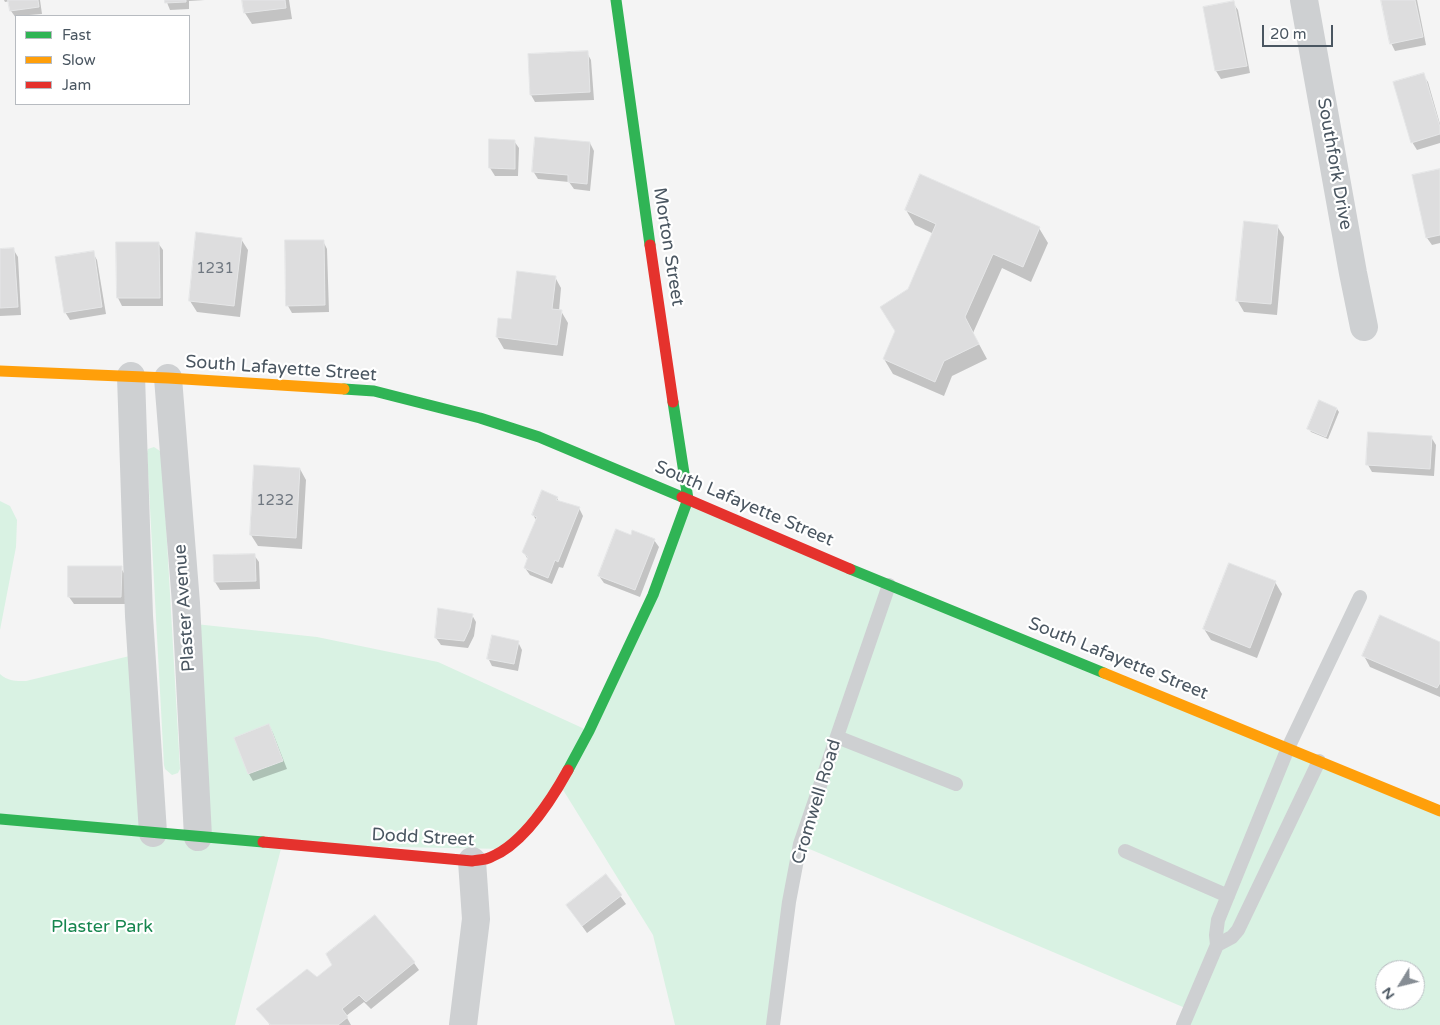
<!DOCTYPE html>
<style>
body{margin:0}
#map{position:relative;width:1440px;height:1025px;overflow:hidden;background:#f4f4f4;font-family:"Varela Round",sans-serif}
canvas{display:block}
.legend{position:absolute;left:15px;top:15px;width:175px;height:90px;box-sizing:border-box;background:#fff;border:1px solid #b7bbc0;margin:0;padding:6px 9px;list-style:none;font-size:15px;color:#4a5661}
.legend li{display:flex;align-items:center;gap:10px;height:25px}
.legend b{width:25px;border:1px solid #b7bbc0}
.north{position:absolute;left:1375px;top:960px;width:50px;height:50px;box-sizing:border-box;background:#fff;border:1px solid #b7bbc0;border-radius:50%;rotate:234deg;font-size:14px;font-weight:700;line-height:20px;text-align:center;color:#4a5661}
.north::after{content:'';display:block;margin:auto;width:18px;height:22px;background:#868d94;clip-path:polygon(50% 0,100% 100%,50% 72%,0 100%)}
.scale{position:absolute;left:1262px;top:25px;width:71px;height:22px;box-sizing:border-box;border:2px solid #4a5661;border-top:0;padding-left:6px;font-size:15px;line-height:18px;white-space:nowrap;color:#4a5661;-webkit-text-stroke:4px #fff;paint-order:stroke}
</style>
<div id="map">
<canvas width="1440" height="1025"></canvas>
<ul class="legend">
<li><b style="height:6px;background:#30b455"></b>Fast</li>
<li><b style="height:6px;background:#ff9f0a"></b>Slow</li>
<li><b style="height:6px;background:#e5322d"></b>Jam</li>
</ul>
<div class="north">N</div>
<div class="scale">20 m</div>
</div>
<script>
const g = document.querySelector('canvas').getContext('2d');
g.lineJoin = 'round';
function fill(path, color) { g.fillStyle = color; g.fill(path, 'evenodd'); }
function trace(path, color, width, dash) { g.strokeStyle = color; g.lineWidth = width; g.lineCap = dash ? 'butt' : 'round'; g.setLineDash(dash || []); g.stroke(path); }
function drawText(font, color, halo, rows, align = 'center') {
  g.font = font + ' "Varela Round",sans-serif'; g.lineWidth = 4.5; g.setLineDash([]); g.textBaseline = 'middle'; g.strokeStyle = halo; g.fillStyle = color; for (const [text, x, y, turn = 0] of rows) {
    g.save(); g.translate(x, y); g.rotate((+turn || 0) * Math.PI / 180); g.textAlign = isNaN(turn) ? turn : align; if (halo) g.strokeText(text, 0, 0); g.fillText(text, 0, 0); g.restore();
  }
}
fill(new Path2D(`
 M 154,447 L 160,451 L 162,454 L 180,769 L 178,773 L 172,775 L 165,769 L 164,765 L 147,453 L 148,449 Z
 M 688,499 L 1440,811 L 1440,1025 L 1183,1025 L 1190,1010 L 800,845 L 774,1025 L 675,1025 L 653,935 L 560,785 L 506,849 L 282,845 L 235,1025 L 0,1025 L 0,674 C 7,681 16,681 26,681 L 142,653 L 153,833 L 198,837 L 186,623 L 317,637 L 438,662 L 589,731 ZM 1385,970 L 1415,970 L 1415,1000 L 1385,1000 Z
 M 0,501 L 10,506 L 17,520 L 16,547 L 0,630 Z`), '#d9f2e3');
fill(new Path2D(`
 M 4,0 L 40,0 L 42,14 L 16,16 L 16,18 L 11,11 L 10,1 L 5,2 Z
 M 166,0 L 205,0 L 189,1 L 189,9 L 170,10 Z
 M 244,0 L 289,0 L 292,19 L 252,24 L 245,13 Z
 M 1382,0 L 1417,0 L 1426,45 L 1395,51 L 1391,43 Z
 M 1233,3 L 1238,10 L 1250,73 L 1221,79 L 1216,71 L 1204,8 Z
 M 587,53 L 591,60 L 594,100 L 535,102 L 531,95 Z
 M 1423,75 L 1428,82 L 1440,124 L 1440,143 L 1417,150 L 1412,142 Z
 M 490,140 L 514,141 L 519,148 L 518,176 L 495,176 L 490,168 Z
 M 590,143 L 594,151 L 590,191 L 574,189 L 569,182 L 538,179 L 533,171 Z
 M 1440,170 L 1440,243 L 1432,245 L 1427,238 L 1413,176 Z
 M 906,210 L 1039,228 L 1048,243 L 1031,282 L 1002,268 L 973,333 L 987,359 L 952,376 L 944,396 L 893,374 L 884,359 L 896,331 L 909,290 L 934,234 L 915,225 Z
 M 1277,226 L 1284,237 L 1277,315 L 1244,312 L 1237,300 Z
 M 241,239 L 248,250 L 240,317 L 197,312 L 190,301 Z
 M 323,241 L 327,249 L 329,312 L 292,313 L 288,306 Z
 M 117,243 L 158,243 L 163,250 L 163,306 L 122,306 L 118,298 Z
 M 13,249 L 18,257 L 21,315 L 0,316 L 0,250 Z
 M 93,253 L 97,260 L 106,314 L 70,320 L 65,312 Z
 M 555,277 L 561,288 L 559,311 L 561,311 L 568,323 L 563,356 L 504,349 L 497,337 L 499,319 L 512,321 Z
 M 1337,409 L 1339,412 L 1328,439 L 1311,432 L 1309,429 Z
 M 1431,437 L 1436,445 L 1434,476 L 1372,472 L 1368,465 Z
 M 300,469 L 306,480 L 302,549 L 258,546 L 251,535 Z
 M 557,498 L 559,502 L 579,508 L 583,516 L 563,568 L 559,567 L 552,584 L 530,575 L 525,568 L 528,560 L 524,552 L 537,521 L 533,515 Z
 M 631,536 L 654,540 L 659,547 L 640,597 L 604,583 L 599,576 Z
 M 254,555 L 259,562 L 260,589 L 220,590 L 215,582 L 214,556 Z
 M 121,568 L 125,575 L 125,604 L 74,604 L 69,597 Z
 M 1275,582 L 1282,594 L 1257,658 L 1211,640 L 1204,629 Z
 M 472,615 L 476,622 L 474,636 L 468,648 L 441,645 L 436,638 Z
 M 518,642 L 522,650 L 518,671 L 492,666 L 488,658 Z
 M 1440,643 L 1440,697 L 1370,667 L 1364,656 Z
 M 269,725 L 273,733 L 287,769 L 253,781 L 249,774 L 235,738 Z
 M 606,876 L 626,904 L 587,933 L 572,912 Z
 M 375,917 L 414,963 L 419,970 L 371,1009 L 364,1002 L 346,1016 L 351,1025 L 270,1025 L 258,1009 L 317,978 L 334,966 Z`), '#0003');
const building = new Path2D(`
 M 8,0 L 38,0 L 39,7 L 10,11 Z
 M 165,0 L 186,0 L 186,2 L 165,3 Z
 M 242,0 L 285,0 L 286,8 L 244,13 Z
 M 1381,0 L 1415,0 L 1423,37 L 1390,44 Z
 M 1234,1 L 1247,66 L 1215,71 L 1203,7 Z
 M 588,51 L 590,92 L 530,95 L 528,54 Z
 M 1424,73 L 1440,127 L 1440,134 L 1411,143 L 1393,82 Z
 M 535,137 L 590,142 L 587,184 L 568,182 L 568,175 L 532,172 Z
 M 489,139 L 515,140 L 515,169 L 489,168 Z
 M 1440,169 L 1440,235 L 1426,238 L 1412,175 Z
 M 920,174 L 1040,227 L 1023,267 L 993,254 L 965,317 L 979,344 L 944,361 L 935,382 L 883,359 L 895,331 L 880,307 L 908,289 L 936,224 L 905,210 Z
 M 1244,221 L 1278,225 L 1271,304 L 1236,301 Z
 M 196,232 L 242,238 L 234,306 L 189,301 Z
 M 285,240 L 324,240 L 325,305 L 286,306 Z
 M 116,242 L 159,242 L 160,298 L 117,298 Z
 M 14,248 L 18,307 L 0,308 L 0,249 Z
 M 94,251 L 102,307 L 64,313 L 55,257 Z
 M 517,271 L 556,276 L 552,309 L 562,310 L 557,345 L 496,337 L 498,318 L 511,319 Z
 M 1319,400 L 1337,408 L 1326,437 L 1307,429 Z
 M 1368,432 L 1432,436 L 1430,469 L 1366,465 Z
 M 254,465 L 300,468 L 296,538 L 250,535 Z
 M 542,490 L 558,497 L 556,500 L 580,507 L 558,562 L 555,560 L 548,578 L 524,568 L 528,557 L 522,552 L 537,517 L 532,515 Z
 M 616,529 L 631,535 L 632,530 L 655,539 L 635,590 L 598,576 Z
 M 255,554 L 256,581 L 214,582 L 213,555 Z
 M 1229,563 L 1276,581 L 1250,648 L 1203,629 Z
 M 68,566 L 122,566 L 121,597 L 68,597 Z
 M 438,608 L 473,614 L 470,628 L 464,641 L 435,638 Z
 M 1380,615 L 1440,642 L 1440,683 L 1437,688 L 1362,656 Z
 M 492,635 L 519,641 L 514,664 L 487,659 Z
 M 269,724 L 283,761 L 248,774 L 234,738 Z
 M 606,874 L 622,895 L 582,926 L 566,905 Z
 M 375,915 L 415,962 L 366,1002 L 359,995 L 342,1009 L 348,1017 L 338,1025 L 271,1025 L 256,1009 L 307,969 L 317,977 L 332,965 L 326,954 Z`);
fill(building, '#ddddde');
trace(building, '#e5e6e7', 1);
trace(new Path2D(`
 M 837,737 L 956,784
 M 1319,761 L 1238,930 L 1232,937 L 1217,945 L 1216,935 L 1218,920 L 1288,748 L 1360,597
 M 1125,851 L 1228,896
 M 773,1025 L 789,902 L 800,844 L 889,585
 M 1183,1025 L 1217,945`), '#ced0d2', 14);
trace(new Path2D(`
 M 1304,0 L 1353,273 L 1364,327
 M 131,376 L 139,616 L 153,833
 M 168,378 L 186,603 L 198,837
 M 463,1025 L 476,919 L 472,861`), '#ced0d2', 28);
trace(new Path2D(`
 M 616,0 L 650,245
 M 344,389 L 374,391 L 480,418 L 539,437 L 682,497
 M 850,569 L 1104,673
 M 568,770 L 589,731 L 653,595 L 688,499 L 673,402
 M 0,819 L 263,842`), '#30b455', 11);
trace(new Path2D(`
 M 0,371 L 168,378 L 344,389
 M 1104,673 L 1440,811`), '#ff9f0a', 11);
trace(new Path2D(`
 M 650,245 L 673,402
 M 682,497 L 850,569
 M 263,842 L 472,861 C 478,860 486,860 491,857 C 523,844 552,799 568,770`), '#e5322d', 11);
drawText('15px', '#707881', null, [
 ["1231",215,269],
 ["1232",275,501]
]);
drawText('18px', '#4a5661', '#fff', [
 ["Southfork Drive",1334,164,80],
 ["Morton Street",668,247,81],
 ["South Lafayette Street",281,369,4],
 ["South Lafayette Street",744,504,23],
 ["Plaster Avenue",185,608,-94],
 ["South Lafayette Street",1118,659,22],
 ["Cromwell Road",817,802,-73],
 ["Dodd Street",423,838,3]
]);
drawText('18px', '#17864f', '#fff', [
 ["Plaster Park",102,927]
]);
</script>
